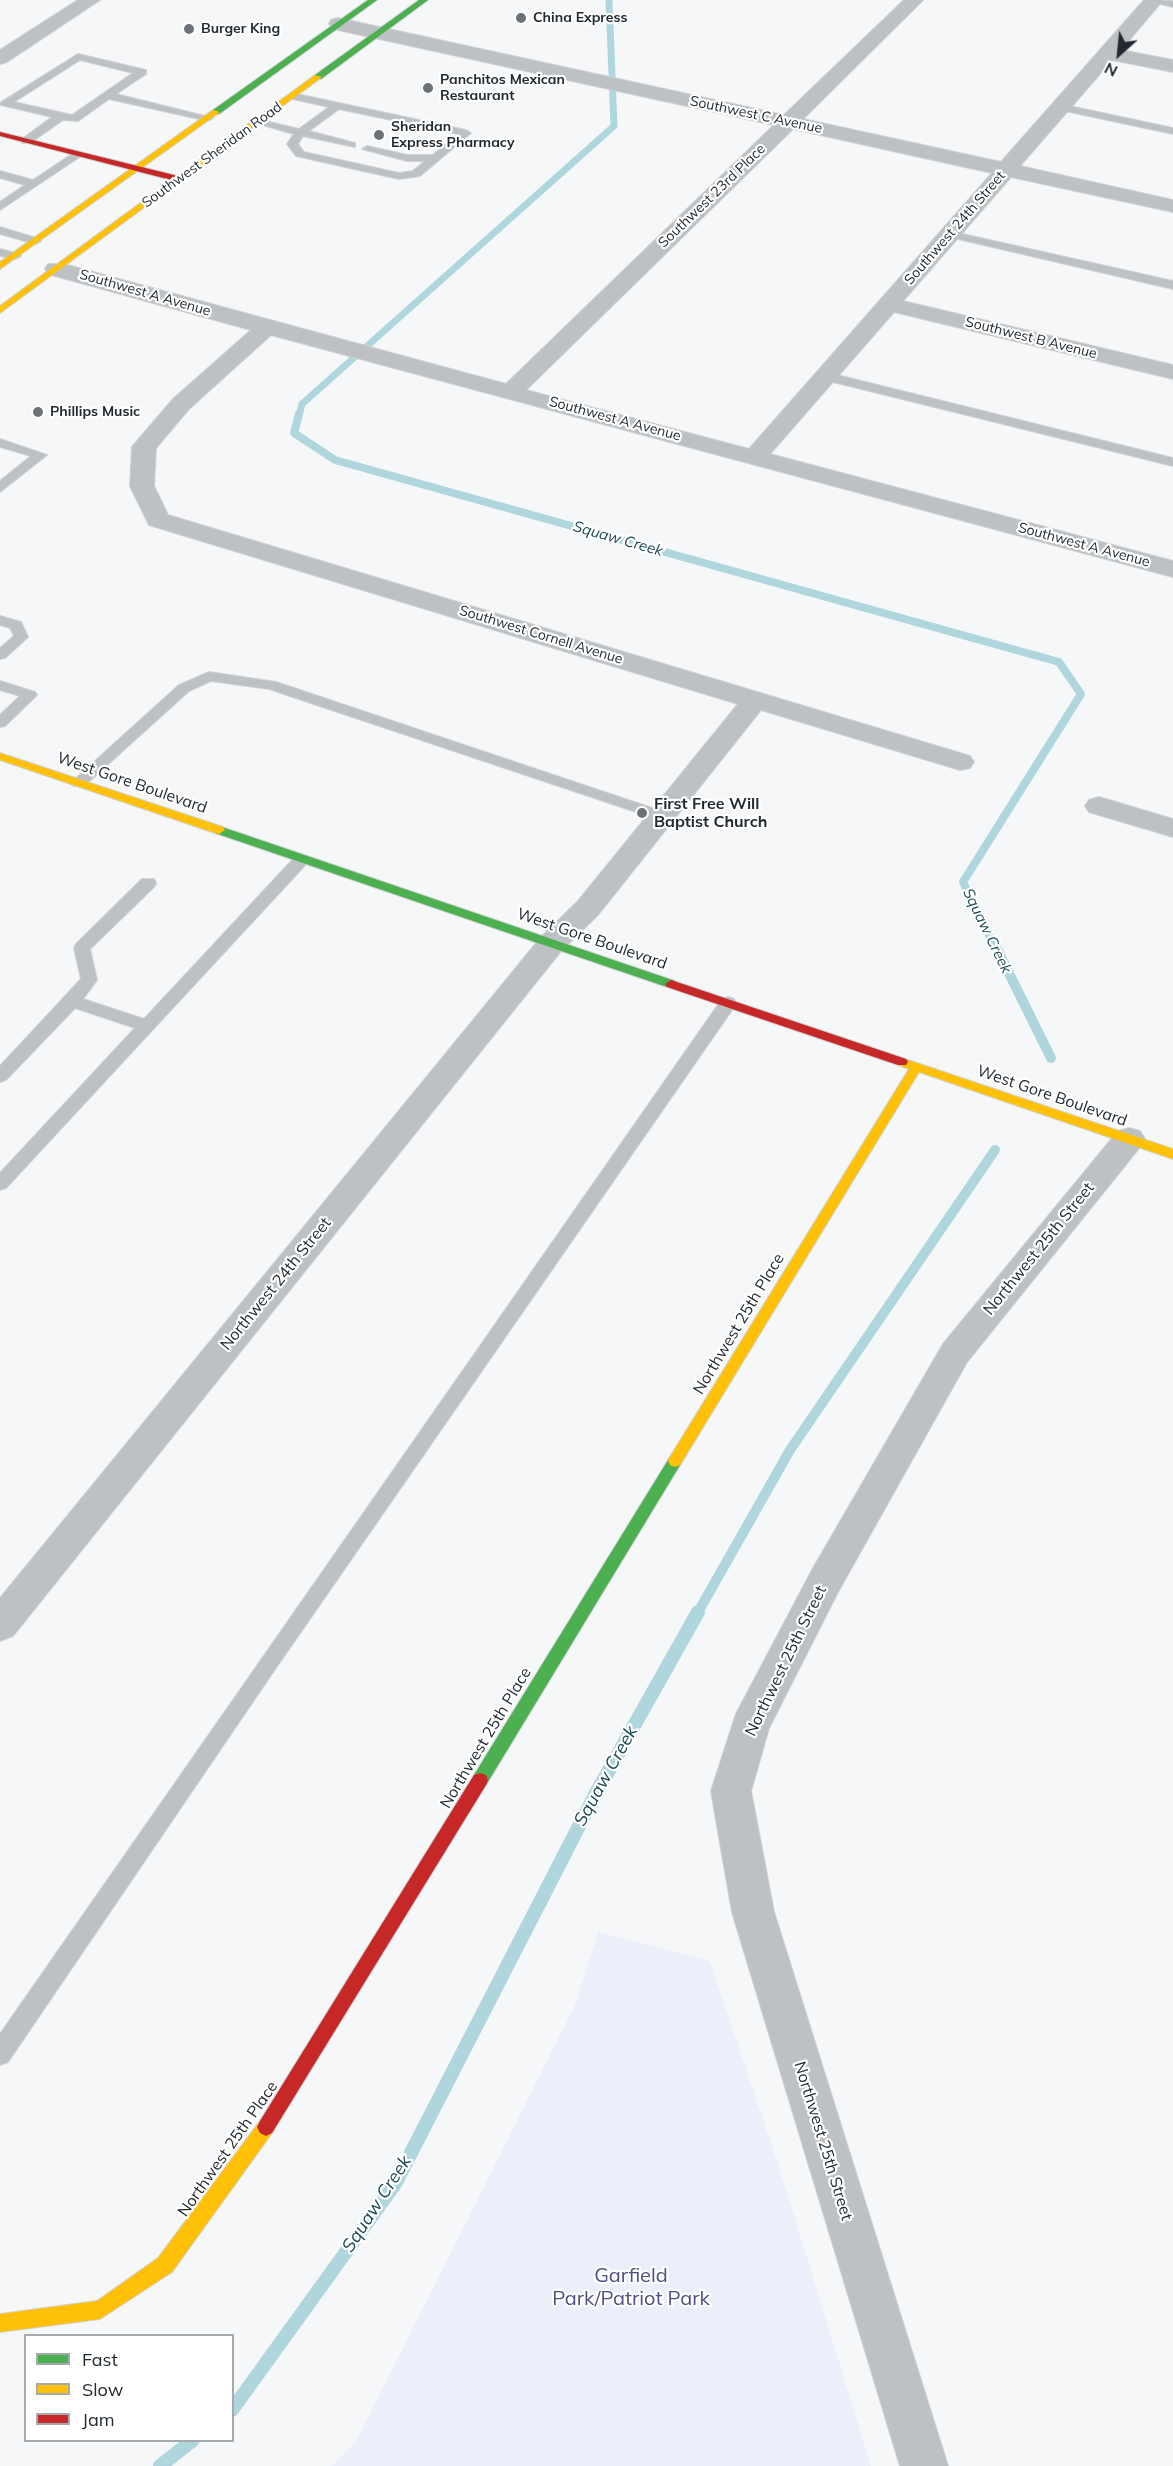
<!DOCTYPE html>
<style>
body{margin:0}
#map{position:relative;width:1173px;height:2466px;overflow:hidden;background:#f5f7f9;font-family:Mulish,sans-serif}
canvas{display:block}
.legend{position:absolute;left:24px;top:2334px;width:210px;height:108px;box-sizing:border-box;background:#fff;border:2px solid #a7aaad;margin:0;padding:8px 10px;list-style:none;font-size:18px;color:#222a31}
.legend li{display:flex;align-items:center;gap:12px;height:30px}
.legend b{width:30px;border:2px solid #a7aaad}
.north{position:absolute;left:1089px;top:24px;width:60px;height:60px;-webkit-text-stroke:4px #fff;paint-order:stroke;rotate:207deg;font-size:16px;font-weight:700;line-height:24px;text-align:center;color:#222a31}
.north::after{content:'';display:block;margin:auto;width:21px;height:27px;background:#222a31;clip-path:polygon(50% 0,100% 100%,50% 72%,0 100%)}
</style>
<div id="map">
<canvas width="1173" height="2466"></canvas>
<ul class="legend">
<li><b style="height:8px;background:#4caf50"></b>Fast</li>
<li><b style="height:8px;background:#ffc107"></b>Slow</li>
<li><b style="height:8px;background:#c62828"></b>Jam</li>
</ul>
<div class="north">N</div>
</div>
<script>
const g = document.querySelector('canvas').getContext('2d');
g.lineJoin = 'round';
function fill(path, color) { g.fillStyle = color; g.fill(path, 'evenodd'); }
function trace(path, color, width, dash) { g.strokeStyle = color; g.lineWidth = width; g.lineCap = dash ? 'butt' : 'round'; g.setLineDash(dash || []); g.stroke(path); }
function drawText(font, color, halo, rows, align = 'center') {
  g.font = font + ' Mulish,sans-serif'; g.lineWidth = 4.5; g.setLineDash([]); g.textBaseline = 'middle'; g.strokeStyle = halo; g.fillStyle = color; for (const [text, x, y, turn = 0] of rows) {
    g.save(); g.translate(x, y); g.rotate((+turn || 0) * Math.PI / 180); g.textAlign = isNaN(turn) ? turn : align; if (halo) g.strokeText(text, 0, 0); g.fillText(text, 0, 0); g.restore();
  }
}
fill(new Path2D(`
 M 598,1932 L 710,1961 L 780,2170 L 871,2466 L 332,2466 L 356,2442 L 576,2003 Z`), '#eceefa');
trace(new Path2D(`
 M 299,416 L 302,404 L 614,126 L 609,0`), '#afd6dc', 7);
trace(new Path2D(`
 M 299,414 L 294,433 L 335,460 L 1059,662 L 1081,694 L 963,882 L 993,943`), '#afd6dc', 8);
trace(new Path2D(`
 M 993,941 L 1051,1058
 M 697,1614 L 790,1450 L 995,1150`), '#afd6dc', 10);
trace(new Path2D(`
 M 232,2410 L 395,2184 L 595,1795 L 698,1612
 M 160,2466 L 193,2440`), '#afd6dc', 14);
const lane = new Path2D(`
 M 1148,1 L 1173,1 L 1173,7 Z
 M 78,54 L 146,70 L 146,74 L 116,94 L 213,118 L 208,121 L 109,99 L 78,121 L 63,120 L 30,143 L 22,143 L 22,139 L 52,117 L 1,105 L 0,103 ZM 80,60 L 133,73 L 72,115 L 14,102 Z
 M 292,93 L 466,130 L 471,133 L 420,176 L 399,179 L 296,156 L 287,144 L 294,134 L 252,122 L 257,119 L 299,129 L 329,107 L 288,98 L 287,96 ZM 339,109 L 458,134 L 433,155 L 407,155 L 367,146 L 362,149 L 407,161 L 425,161 L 413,171 L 399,173 L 304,152 L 298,144 L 303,136 L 355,147 L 355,143 L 309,131 Z
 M 1060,104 L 1173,128 L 1173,134 L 1056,109 L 1056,105 Z
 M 75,152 L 84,154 L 0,210 L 0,202 L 25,185 L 0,178 L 0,171 L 33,180 Z
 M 0,227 L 39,239 L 41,241 L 35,244 L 0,234 Z
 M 949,231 L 1173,281 L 1173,289 L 945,236 L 943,234 Z
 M 0,249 L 19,254 L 21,256 L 15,259 L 0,256 Z
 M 825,372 L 1173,458 L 1173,466 L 821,379 L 821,373 Z
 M 0,439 L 47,455 L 0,492 L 0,481 L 31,456 L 0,447 Z
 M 0,616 L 21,622 L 28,637 L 5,658 L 0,659 L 0,648 L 14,636 L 10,628 L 0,625 Z
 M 209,672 L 276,682 L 667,813 L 670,816 L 667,819 L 657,819 L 269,689 L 211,681 L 189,691 L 84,786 L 74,786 L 71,783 L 74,780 L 179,685 Z
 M 0,681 L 35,692 L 37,695 L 5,726 L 0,727 L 0,715 L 20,696 L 0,690 Z
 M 302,854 L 310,859 L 308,862 L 6,1188 L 0,1190 L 0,1173 L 135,1028 L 75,1008 L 6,1080 L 0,1082 L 0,1066 L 81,979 L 74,948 L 76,944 L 142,879 L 154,879 L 156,883 L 154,887 L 90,949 L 97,980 L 83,999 L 144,1019 L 296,856 Z
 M 728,997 L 734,999 L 736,1003 L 734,1007 L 269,1678 L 8,2062 L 0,2065 L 0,2034 L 722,999 Z`);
const street = new Path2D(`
 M 78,0 L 100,0 L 7,62 L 0,64 L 0,50 Z
 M 904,0 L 923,0 L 803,119 L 1001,162 L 1144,0 L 1163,0 L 1121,50 L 1173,60 L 1173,72 L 1112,60 L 1020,166 L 1173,200 L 1173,212 L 1011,177 L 903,301 L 1173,365 L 1173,379 L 894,312 L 770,454 L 1173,561 L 1173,577 L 271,335 L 189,409 L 156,448 L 154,486 L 168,515 L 970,756 L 974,762 L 970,768 L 960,770 L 761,710 L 598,915 L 562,950 L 13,1636 L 0,1641 L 0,1598 L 542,936 L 578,901 L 738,704 L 149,525 L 130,486 L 132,447 L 173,399 L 251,330 L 48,274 L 45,269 L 48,264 L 64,264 L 506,384 L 774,125 L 338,30 L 329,24 L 331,20 L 338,18 L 784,115 ZM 793,129 L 992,173 L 749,449 L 526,390 Z
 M 1099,797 L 1173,819 L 1173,837 L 1089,812 L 1085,806 L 1089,800 Z
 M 1129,1128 L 1140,1131 L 1145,1139 L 1140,1147 L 967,1362 L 838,1592 L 769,1728 L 751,1791 L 774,1912 L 948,2466 L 900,2466 L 732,1912 L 711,1791 L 736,1714 L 812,1570 L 943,1344 L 1118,1131 Z`);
const fast = new Path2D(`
 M 368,0 L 377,0 L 219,114 L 213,114 L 213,110 Z
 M 419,0 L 428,0 L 321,79 L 315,79 L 315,75 Z
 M 219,826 L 675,981 L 677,984 L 675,987 L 667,987 L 215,833 L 213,830 Z
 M 675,1455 L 680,1457 L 682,1461 L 680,1465 L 486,1785 L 480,1787 L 474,1785 L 472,1780 L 474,1775 L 670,1457 Z`);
const slow = new Path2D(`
 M 315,75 L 322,77 L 0,313 L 0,306 Z
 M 213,110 L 220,112 L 0,269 L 0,262 Z
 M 0,753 L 223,827 L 225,830 L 219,834 L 215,833 L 0,760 Z
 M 902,1058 L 1173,1149 L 1173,1159 L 919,1072 L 680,1465 L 675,1467 L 670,1465 L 668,1461 L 670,1457 L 909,1069 L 898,1065 L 896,1062 Z
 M 266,2118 L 272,2121 L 275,2127 L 272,2133 L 172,2272 L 100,2319 L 0,2332 L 0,2314 L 97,2301 L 158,2258 L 260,2121 Z`);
const jam = new Path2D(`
 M 0,132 L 182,177 L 183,179 L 179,182 L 0,136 Z
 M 671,980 L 906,1059 L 908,1062 L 906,1065 L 898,1065 L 667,987 L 665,984 Z
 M 480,1773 L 486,1775 L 488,1780 L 486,1785 L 272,2133 L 266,2136 L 260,2133 L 257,2127 L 260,2121 L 474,1775 Z`);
trace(lane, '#d0d2d4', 2);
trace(street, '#d0d2d4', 2);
trace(fast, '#d0d2d4', 2);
trace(slow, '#d0d2d4', 2);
trace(jam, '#d0d2d4', 2);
fill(lane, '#bec1c3');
fill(street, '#bec1c3');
fill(fast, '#4caf50');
fill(slow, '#ffc107');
fill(jam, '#c62828');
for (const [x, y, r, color] of [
 [521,18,6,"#6c7277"],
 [189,29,6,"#6c7277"],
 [428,88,6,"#6c7277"],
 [379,135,6,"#6c7277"],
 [38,412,6,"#6c7277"],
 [642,813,6,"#6c7277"]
]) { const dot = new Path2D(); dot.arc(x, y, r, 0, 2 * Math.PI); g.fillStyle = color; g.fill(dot); trace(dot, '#fff', 2); }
drawText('bold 14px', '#222a31', '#fff', [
 ["China Express",533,18],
 ["Burger King",201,29],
 ["Panchitos Mexican",440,80],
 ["Restaurant",440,96],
 ["Sheridan",391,127],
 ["Express Pharmacy",391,143],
 ["Phillips Music",50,412]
], 'left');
drawText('14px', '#222a31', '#fff', [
 ["Southwest C Avenue",756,115,12],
 ["Southwest Sheridan Road",212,155,-36],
 ["Southwest 23rd Place",712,196,-44],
 ["Southwest 24th Street",955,228,-49],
 ["Southwest A Avenue",145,293,16],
 ["Southwest B Avenue",1031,338,14],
 ["Southwest A Avenue",615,419,15],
 ["Southwest A Avenue",1084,545,15],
 ["Southwest Cornell Avenue",541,635,17]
]);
drawText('italic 15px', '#1a4a51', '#fff', [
 ["Squaw Creek",618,539,16],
 ["Squaw Creek",987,931,64]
]);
drawText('16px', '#222a31', '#fff', [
 ["West Gore Boulevard",132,783,19],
 ["West Gore Boulevard",592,939,19],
 ["West Gore Boulevard",1052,1096,19],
 ["Northwest 25th Street",1039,1249,-51],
 ["Northwest 24th Street",276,1284,-51],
 ["Northwest 25th Place",739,1324,-59],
 ["Northwest 25th Street",786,1661,-64],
 ["Northwest 25th Place",486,1738,-59],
 ["Northwest 25th Street",823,2141,73],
 ["Northwest 25th Place",228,2149,-55]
]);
drawText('bold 16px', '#222a31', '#fff', [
 ["First Free Will",654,804],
 ["Baptist Church",654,822]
], 'left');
drawText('italic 18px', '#1a4a51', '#fff', [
 ["Squaw Creek",606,1776,-61],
 ["Squaw Creek",377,2204,-57]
]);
drawText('20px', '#4f4e84', '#fff', [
 ["Garfield",631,2276],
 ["Park/Patriot Park",631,2299]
]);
</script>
